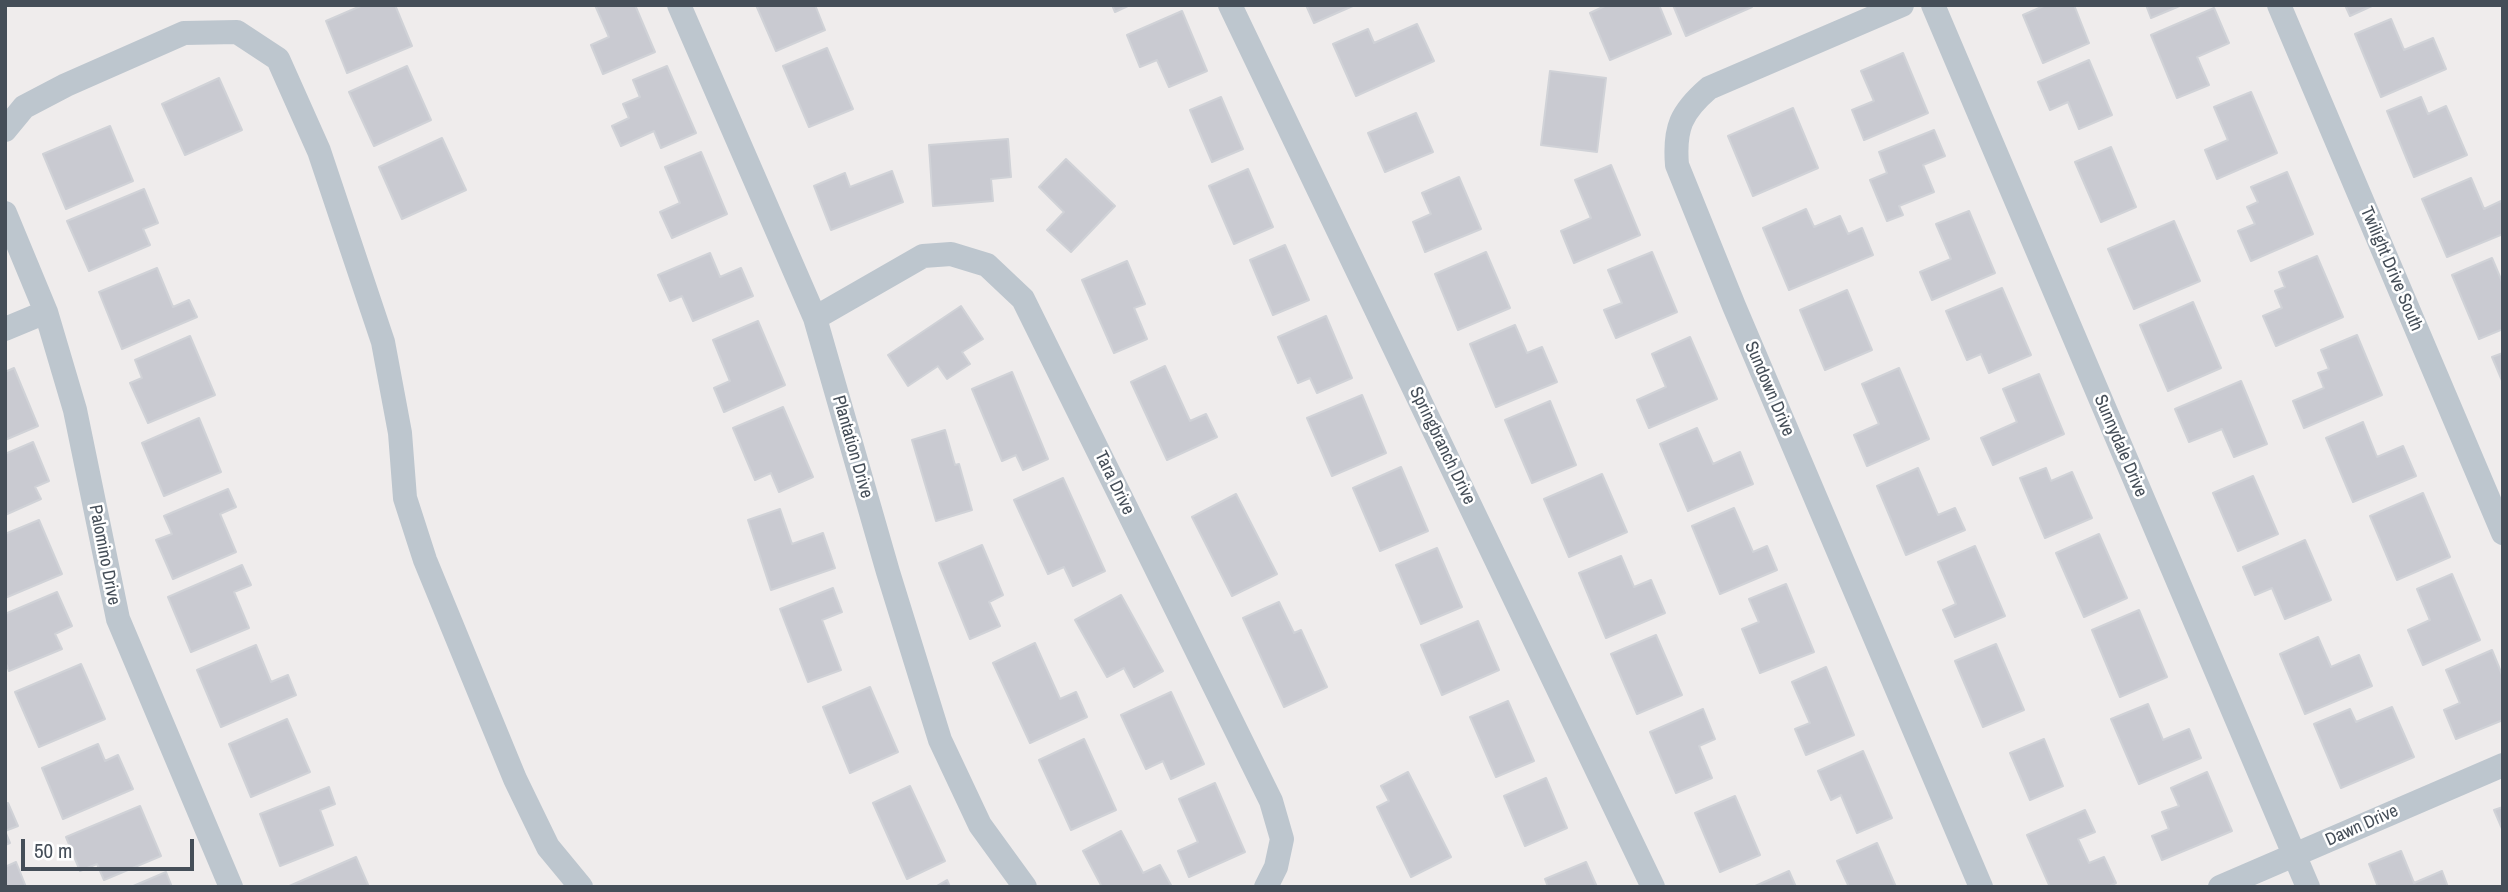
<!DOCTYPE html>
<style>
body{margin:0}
#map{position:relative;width:2508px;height:892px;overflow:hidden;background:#efecec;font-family:"Archivo Narrow",sans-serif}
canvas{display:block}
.frame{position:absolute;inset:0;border:7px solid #454e58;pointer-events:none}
.scale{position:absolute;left:21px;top:839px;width:173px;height:32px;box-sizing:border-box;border:4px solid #454e58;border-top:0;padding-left:9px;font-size:21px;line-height:24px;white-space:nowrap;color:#454e58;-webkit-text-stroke:5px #fff;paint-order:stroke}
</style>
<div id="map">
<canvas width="2508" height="892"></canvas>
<div class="frame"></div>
<div class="scale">50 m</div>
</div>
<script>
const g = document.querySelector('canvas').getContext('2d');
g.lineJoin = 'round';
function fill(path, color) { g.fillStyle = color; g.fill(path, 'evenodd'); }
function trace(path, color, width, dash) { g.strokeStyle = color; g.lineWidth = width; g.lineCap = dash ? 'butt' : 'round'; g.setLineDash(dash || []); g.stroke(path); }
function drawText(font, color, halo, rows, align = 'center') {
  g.font = font + ' "Archivo Narrow",sans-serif'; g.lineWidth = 5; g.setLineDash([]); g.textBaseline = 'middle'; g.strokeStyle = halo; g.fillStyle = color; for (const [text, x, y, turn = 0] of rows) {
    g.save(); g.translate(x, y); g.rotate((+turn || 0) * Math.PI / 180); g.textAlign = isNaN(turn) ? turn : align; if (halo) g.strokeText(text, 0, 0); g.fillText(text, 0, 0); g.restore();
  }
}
const building = new Path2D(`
 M 363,5 L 395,5 L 412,46 L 347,73 L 326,21 Z
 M 595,5 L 635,5 L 655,52 L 603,74 L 591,45 L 609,37 Z
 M 756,5 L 815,5 L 825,30 L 776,51 Z
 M 1112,5 L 1130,5 L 1115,12 Z
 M 1306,5 L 1355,5 L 1314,23 Z
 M 1607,5 L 1659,5 L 1671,34 L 1610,60 L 1590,13 Z
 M 1673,5 L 1751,5 L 1752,7 L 1686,36 Z
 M 2046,5 L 2074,5 L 2089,43 L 2043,63 L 2023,15 Z
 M 2146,5 L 2182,5 L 2151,18 Z
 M 2345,5 L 2374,5 L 2350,16 Z
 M 2214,8 L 2229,43 L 2197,57 L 2209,85 L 2177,98 L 2151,35 Z
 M 1182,11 L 1207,71 L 1169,87 L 1157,60 L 1140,67 L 1127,35 Z
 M 2391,19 L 2404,50 L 2433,38 L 2446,69 L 2381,97 L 2355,34 Z
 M 1417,24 L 1434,61 L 1356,96 L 1333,44 L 1368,29 L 1374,43 Z
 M 827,48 L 853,109 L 809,127 L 783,66 Z
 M 1903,53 L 1928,113 L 1864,140 L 1852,110 L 1874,101 L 1861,71 Z
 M 2089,60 L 2112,115 L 2079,129 L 2068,102 L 2050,110 L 2038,82 Z
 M 407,66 L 431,120 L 374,146 L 349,92 Z
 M 667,66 L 696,133 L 661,148 L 654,131 L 621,146 L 612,126 L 629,118 L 623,104 L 640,97 L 633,80 Z
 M 1550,71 L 1606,78 L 1597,152 L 1541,145 Z
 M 219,78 L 242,130 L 185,155 L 162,104 Z
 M 2251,92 L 2277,153 L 2217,179 L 2205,150 L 2228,140 L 2214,107 Z
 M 1221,97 L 1243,149 L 1212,162 L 1190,110 Z
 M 2421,97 L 2428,114 L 2446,106 L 2467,155 L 2414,177 L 2387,111 Z
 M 1793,108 L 1818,168 L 1753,196 L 1728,136 Z
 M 1416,113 L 1433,152 L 1385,172 L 1368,133 Z
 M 110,126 L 133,181 L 66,209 L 43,154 Z
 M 1934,130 L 1945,156 L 1923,165 L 1934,192 L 1899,206 L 1903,215 L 1887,221 L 1870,180 L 1887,173 L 1879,152 Z
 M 442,138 L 466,190 L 402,219 L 379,167 Z
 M 1008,139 L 1011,177 L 991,179 L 993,201 L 933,206 L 929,145 Z
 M 2111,147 L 2136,207 L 2101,222 L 2075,162 Z
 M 701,152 L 727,214 L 672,238 L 660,212 L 680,203 L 665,167 Z
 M 1066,159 L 1115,206 L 1071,252 L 1047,230 L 1064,212 L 1039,187 Z
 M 1611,165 L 1640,235 L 1574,263 L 1561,231 L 1591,218 L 1575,180 Z
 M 1248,169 L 1273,227 L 1234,244 L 1209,186 Z
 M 892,171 L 903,202 L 831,230 L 814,186 L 845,173 L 850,187 Z
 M 2287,172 L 2313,234 L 2251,261 L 2238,231 L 2255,224 L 2247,207 L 2258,202 L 2251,187 Z
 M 1459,177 L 1481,229 L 1425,252 L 1413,222 L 1431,214 L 1422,193 Z
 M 2471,178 L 2484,209 L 2501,201 L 2503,206 L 2503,234 L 2447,257 L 2422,199 Z
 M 144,189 L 158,223 L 143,229 L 150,245 L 89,271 L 67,221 Z
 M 1806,209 L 1814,227 L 1840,216 L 1848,234 L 1862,228 L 1873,255 L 1789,290 L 1763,228 Z
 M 1969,211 L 1995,273 L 1932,300 L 1920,272 L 1951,259 L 1936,224 Z
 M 2174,221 L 2200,281 L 2134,309 L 2108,249 Z
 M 1285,245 L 1309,300 L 1273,315 L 1250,260 Z
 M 1486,252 L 1510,308 L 1458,330 L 1435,274 Z
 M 1652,252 L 1677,312 L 1616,338 L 1604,310 L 1622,303 L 1608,270 Z
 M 710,253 L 720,277 L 741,268 L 753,296 L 693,321 L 682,296 L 670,301 L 658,275 Z
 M 2317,256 L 2343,317 L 2276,346 L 2263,316 L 2282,308 L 2275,291 L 2285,287 L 2279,272 Z
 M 2492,258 L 2503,284 L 2503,329 L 2479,339 L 2452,275 Z
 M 1127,261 L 1145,304 L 1134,308 L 1147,339 L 1114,353 L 1082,280 Z
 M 157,268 L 173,307 L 189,300 L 197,317 L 122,349 L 99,292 Z
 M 2002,288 L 2031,355 L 1989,373 L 1981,354 L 1967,360 L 1946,311 Z
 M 1847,290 L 1872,350 L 1825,370 L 1800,310 Z
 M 2193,302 L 2221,368 L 2168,391 L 2140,325 Z
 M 961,306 L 983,339 L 962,352 L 970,364 L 947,379 L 938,366 L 908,386 L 888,355 Z
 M 1326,316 L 1352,378 L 1317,393 L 1310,378 L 1298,383 L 1278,337 Z
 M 758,321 L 785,385 L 724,412 L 714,388 L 730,381 L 713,340 Z
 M 1515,325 L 1527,353 L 1542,347 L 1557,382 L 1496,407 L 1470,344 Z
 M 2357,335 L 2382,395 L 2304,428 L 2293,401 L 2324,388 L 2318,373 L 2329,369 L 2321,350 Z
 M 190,336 L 215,395 L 148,423 L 130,383 L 142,378 L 135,360 Z
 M 1690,337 L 1717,399 L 1649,428 L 1637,400 L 1666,387 L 1652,354 Z
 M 2503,353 L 2503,383 L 2492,357 Z
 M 1165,366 L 1190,421 L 1206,414 L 1217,437 L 1167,460 L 1131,382 Z
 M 14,368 L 38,426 L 5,440 L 5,372 Z
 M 1899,368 L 1929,439 L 1867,466 L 1854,435 L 1879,424 L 1862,384 Z
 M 1012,372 L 1048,459 L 1023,470 L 1016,455 L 1002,461 L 972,389 Z
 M 2039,374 L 2064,434 L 1993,465 L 1981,438 L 2017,422 L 2003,389 Z
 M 2241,381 L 2267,444 L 2234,457 L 2222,429 L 2189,442 L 2175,409 Z
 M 1362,395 L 1386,453 L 1332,476 L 1307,418 Z
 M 1550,401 L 1576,465 L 1532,483 L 1505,420 Z
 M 783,407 L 813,477 L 779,492 L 771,473 L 755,480 L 733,428 Z
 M 199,418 L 221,472 L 164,496 L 142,443 Z
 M 2363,422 L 2377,457 L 2403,446 L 2416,476 L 2353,502 L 2326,438 Z
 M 1697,428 L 1713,464 L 1740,452 L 1753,484 L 1688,511 L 1660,444 Z
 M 945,430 L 955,465 L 959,464 L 972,510 L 936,521 L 912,440 Z
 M 33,442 L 49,481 L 35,487 L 41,499 L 5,515 L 5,454 Z
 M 1401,467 L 1428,531 L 1380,551 L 1353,488 Z
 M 1918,468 L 1938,515 L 1955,508 L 1965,530 L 1906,555 L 1877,486 Z
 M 2046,468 L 2051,481 L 2072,472 L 2092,518 L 2045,538 L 2020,478 Z
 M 1602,474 L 1627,532 L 1569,557 L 1544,499 Z
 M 2253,476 L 2278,534 L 2238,551 L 2213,493 Z
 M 1063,478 L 1105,571 L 1073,586 L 1064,567 L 1048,574 L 1014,500 Z
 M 228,489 L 236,507 L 220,514 L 236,552 L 173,579 L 156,540 L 172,534 L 164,516 Z
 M 2423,493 L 2450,557 L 2397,580 L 2370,516 Z
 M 1236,494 L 1277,574 L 1232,596 L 1192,517 Z
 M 1734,508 L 1753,552 L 1767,546 L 1777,570 L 1720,594 L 1692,526 Z
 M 780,509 L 792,544 L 823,533 L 835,568 L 771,590 L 748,520 Z
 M 39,520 L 62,574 L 5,598 L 5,534 Z
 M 2099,534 L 2127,598 L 2084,617 L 2056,553 Z
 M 2305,540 L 2331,600 L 2285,619 L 2272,588 L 2255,595 L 2243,567 Z
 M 982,545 L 1003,595 L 989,602 L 1000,626 L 970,639 L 939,563 Z
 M 1975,546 L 2005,616 L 1955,637 L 1943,610 L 1956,604 L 1938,562 Z
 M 1437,548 L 1462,607 L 1421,624 L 1396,565 Z
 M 1621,556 L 1634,587 L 1651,580 L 1665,613 L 1606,638 L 1579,573 Z
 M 242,565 L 251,585 L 234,592 L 249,628 L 191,652 L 168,597 Z
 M 2452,574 L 2480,640 L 2423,665 L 2408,630 L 2430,620 L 2417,589 Z
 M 1786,584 L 1814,652 L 1760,673 L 1742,629 L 1759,622 L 1749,599 Z
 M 833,588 L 842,612 L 822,620 L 841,670 L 808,682 L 780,609 Z
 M 57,592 L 72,626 L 55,634 L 62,649 L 9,671 L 5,661 L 5,614 Z
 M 1121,595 L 1163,671 L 1134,687 L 1124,668 L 1107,677 L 1075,620 Z
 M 1279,602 L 1294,633 L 1301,630 L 1327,687 L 1284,707 L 1243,618 Z
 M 2139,610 L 2167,677 L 2120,697 L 2092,630 Z
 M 1478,621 L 1499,670 L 1442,695 L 1421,645 Z
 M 1656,635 L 1682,695 L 1637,714 L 1611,654 Z
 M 2318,637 L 2331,667 L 2359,655 L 2372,686 L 2305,714 L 2280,654 Z
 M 1035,643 L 1060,699 L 1076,692 L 1087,717 L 1030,743 L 993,663 Z
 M 1996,644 L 2024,710 L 1983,727 L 1955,661 Z
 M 256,645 L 271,682 L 288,675 L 296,695 L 221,727 L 197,670 Z
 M 2492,650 L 2503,677 L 2503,720 L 2456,739 L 2444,710 L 2460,703 L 2446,670 Z
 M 81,664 L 105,719 L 39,747 L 15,692 Z
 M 1826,667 L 1854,735 L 1806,755 L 1795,729 L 1810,723 L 1792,682 Z
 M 870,687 L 898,752 L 850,773 L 823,707 Z
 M 1171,692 L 1204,764 L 1171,779 L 1163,761 L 1146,769 L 1121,715 Z
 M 1508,701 L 1534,761 L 1496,777 L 1470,717 Z
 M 2148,704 L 2163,740 L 2189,729 L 2201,758 L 2139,784 L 2111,719 Z
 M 2392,707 L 2414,757 L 2341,788 L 2314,724 L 2350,709 L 2356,722 Z
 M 1703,709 L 1715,739 L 1699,746 L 1712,778 L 1676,793 L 1650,732 Z
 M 287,719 L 310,772 L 251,797 L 229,744 Z
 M 1084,739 L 1116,810 L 1071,830 L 1039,760 Z
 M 2044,739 L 2063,786 L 2030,800 L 2010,753 Z
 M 98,744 L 105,761 L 118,755 L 133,789 L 63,819 L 42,768 Z
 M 1863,751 L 1892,818 L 1857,833 L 1841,795 L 1831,800 L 1818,771 Z
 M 1408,772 L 1451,857 L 1411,877 L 1377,807 L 1389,801 L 1381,786 Z
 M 2207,772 L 2232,831 L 2162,860 L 2152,836 L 2169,829 L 2162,812 L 2179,806 L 2171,788 Z
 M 1546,778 L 1567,828 L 1525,846 L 1504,796 Z
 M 1215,783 L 1245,852 L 1189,877 L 1178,851 L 1198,842 L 1179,799 Z
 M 910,786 L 945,861 L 907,879 L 873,803 Z
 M 329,787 L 335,804 L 320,810 L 333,845 L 280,866 L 260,814 Z
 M 1735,796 L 1760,855 L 1720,872 L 1695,813 Z
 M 8,803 L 18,826 L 5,831 L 10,843 L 5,845 L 5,804 Z
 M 140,806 L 161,856 L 104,880 L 97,864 L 80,871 L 66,837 Z
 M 2503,807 L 2503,831 L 2494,810 Z
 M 2085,810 L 2095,832 L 2078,839 L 2089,863 L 2104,857 L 2116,883 L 2108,887 L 2050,887 L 2027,835 Z
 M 1121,831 L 1143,873 L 1160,865 L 1172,887 L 1102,887 L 1083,851 Z
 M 1877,843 L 1896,887 L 1849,887 L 1837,861 Z
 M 2401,851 L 2414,883 L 2442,871 L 2448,887 L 2378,887 L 2369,864 Z
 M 356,857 L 369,887 L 287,887 Z
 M 16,862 L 26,887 L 5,887 L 5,867 Z
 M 1586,862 L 1597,887 L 1548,887 L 1545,879 Z
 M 1789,871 L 1796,887 L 1753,887 Z
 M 166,872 L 172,887 L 131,887 Z
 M 947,880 L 950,887 L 935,887 Z`);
fill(building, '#c9cad1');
trace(building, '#d0d2d7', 2);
trace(new Path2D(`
 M 679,5 L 815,318 L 888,572 L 940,740 L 980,825 L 1025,887
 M 1230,5 L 1653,887
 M 1902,5 L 1709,88 C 1681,112 1674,128 1677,165 L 1734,306 L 1981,887
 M 1933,5 L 2308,887
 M 2279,5 L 2503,533
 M 5,130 L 24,107 L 66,85 L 184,33 L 237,32 L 278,59 L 319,151 L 383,342 L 400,433 L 405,498 L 425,560 L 515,779 L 548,847 L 581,887
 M 5,213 L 46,312 L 75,410 L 118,619 L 231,887
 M 815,318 L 923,256 L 951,254 L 987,265 L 1023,299 L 1271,801 L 1282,839 L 1276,867 L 1266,887
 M 5,329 L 46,312
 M 2220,887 L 2503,765`), '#bdc6ce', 24);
drawText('18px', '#454e58', '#fff', [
 ["Twilight Drive South",2391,269,67],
 ["Sundown Drive",1769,389,67],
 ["Springbranch Drive",1442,446,64],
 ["Sunnydale Drive",2120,446,67],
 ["Plantation Drive",852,447,74],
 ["Tara Drive",1114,483,64],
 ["Palomino Drive",104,555,79],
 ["Dawn Drive",2362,826,-24]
]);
</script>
